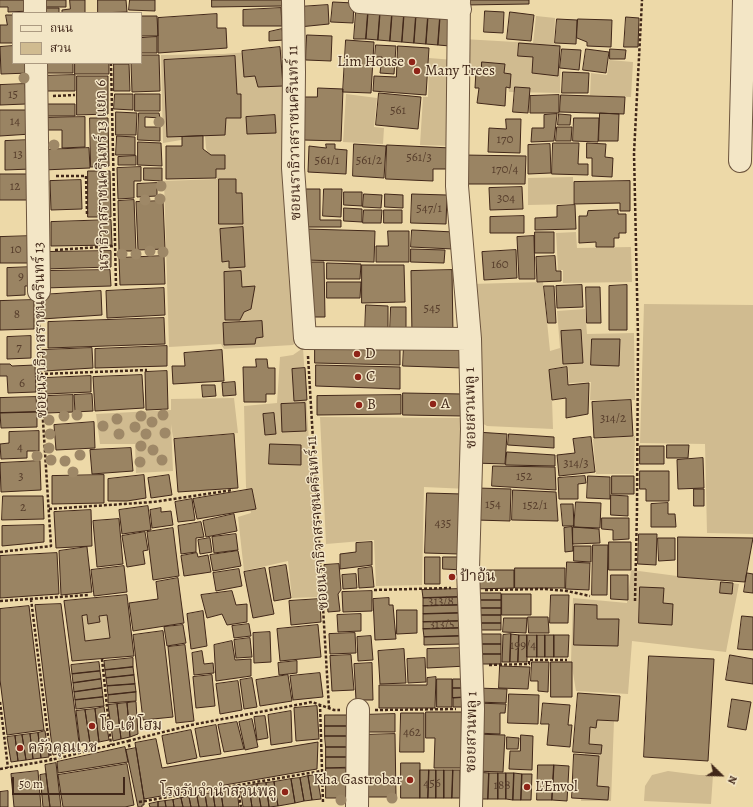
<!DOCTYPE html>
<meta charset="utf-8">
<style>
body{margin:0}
#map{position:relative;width:753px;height:807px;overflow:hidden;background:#edd9a8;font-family:Alegreya,"Noto Serif Thai",serif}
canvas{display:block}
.legend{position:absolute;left:12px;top:12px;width:130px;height:52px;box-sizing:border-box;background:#f3e6c6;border:1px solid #ac9a81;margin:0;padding:5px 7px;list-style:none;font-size:12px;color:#412719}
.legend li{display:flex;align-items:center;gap:8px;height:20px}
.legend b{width:20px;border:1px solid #ac9a81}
.north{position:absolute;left:701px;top:755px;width:40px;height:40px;-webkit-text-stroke:3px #f3e6c6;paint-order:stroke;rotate:113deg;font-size:11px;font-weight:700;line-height:16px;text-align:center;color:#412719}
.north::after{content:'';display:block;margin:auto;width:14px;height:18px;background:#412719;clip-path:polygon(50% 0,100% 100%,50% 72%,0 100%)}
.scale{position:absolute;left:12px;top:777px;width:113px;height:18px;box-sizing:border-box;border:2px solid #412719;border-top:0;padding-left:5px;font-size:12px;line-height:14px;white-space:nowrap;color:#412719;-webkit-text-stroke:3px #f3e6c6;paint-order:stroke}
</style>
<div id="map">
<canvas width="753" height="807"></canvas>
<ul class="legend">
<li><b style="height:5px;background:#f3e6c6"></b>ถนน</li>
<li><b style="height:11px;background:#d0bb90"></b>สวน</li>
</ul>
<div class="north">N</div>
<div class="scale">50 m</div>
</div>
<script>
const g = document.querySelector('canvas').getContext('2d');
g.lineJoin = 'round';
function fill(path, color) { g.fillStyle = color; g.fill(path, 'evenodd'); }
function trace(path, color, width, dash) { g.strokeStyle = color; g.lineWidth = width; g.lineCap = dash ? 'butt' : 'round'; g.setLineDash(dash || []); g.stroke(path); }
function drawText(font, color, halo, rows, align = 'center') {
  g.font = font + ' Alegreya,"Noto Serif Thai",serif'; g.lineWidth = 3; g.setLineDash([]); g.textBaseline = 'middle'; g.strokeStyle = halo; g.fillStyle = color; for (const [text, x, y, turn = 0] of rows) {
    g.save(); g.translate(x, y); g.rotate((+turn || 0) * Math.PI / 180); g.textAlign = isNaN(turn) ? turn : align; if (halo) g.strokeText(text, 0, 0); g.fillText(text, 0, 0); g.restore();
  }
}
fill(new Path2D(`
 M 536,16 L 555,18 L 554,44 L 561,45 L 560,93 L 509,92 L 506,76 L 462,75 L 463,39 L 533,43 Z
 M 290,49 L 298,340 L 293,345 L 224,349 L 221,344 L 169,347 L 164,181 L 217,179 L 206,148 L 205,136 L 163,143 L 161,55 L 223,54 Z
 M 429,58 L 454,60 L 453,146 L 420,145 L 423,97 L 428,97 Z
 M 609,60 L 633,62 L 631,97 L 590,95 L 591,73 L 607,75 Z
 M 346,94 L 377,98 L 374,127 L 384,128 L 383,144 L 343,142 Z
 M 573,177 L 573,204 L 528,205 L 528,178 Z
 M 576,232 L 577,248 L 631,247 L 632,282 L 563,283 L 563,270 L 558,270 L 556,233 Z
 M 543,282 L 550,351 L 560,348 L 557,311 L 585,309 L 587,334 L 634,333 L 635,400 L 590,400 L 591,382 L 569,383 L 568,366 L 551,369 L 553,429 L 487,426 L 476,420 L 471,284 Z
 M 644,304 L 753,305 L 753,534 L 707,533 L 705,444 L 640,443 Z
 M 303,348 L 319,597 L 292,598 L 288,561 L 244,571 L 238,517 L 251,513 L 246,487 L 244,406 L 277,403 L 280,357 L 293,355 Z
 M 234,398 L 238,433 L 173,438 L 171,424 L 173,471 L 136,473 L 135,444 L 100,444 L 96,414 L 171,410 L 171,399 Z
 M 320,417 L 464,418 L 468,489 L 424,487 L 422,585 L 376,586 L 374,540 L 326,544 Z
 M 635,436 L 634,474 L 596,474 L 593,439 Z
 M 631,570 L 739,584 L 726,652 L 632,641 L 628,694 L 576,691 L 571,661 L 573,598 L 627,603 Z
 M 87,615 L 88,624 L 99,622 L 99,616 L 107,615 L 110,638 L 85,641 L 82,616 Z
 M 588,719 L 614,721 L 611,801 L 581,801 Z
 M 668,771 L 699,775 L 713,775 L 711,804 L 644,801 L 645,786 L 652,775 Z`), '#d0bb90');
const building = new Path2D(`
 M 0,0 L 29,0 L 30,11 L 8,12 L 8,7 L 0,7 Z
 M 39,0 L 66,0 L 66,7 L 39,7 Z
 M 70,0 L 85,0 L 85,13 L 62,13 L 62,10 L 70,9 Z
 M 98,0 L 126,0 L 127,12 L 98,13 Z
 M 130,0 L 155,0 L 155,11 L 129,10 Z
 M 212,0 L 282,0 L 282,6 L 212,7 Z
 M 465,0 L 529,0 L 529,4 L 466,5 Z
 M 333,2 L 354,3 L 353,23 L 331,22 Z
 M 328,5 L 329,24 L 299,27 L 298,7 Z
 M 41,8 L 59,8 L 59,13 L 41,13 Z
 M 281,8 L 282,26 L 243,26 L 243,10 Z
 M 485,11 L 504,12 L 503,33 L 484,32 Z
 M 356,12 L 368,13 L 366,39 L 354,39 Z
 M 510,12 L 534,15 L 531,41 L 507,39 Z
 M 368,13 L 380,14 L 378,40 L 366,39 Z
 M 217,14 L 217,28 L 226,28 L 227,48 L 158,53 L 158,18 Z
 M 380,14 L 392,15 L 390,41 L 378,40 Z
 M 6,15 L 13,15 L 13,43 L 0,43 L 0,25 L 7,25 Z
 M 392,15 L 404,15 L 402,42 L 390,41 Z
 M 404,15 L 416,16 L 414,43 L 402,42 Z
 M 141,16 L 157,16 L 158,36 L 141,36 Z
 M 416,16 L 428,17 L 426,44 L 414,43 Z
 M 428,17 L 440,18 L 438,45 L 426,44 Z
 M 626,17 L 639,18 L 638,47 L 624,47 Z
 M 440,18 L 452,19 L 450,46 L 438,45 Z
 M 557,19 L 577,20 L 576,44 L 555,43 Z
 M 578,19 L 612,20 L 611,47 L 587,46 L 587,42 L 577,38 Z
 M 282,29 L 284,40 L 269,41 L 269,32 Z
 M 307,35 L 332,36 L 331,61 L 306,60 Z
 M 157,37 L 157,53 L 141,53 L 141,38 Z
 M 346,40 L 374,42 L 371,93 L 343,92 Z
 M 519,43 L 560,46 L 558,76 L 532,73 L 533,57 L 518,56 Z
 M 376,45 L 396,46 L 394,74 L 380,73 L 382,57 L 375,57 Z
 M 13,46 L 13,63 L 30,63 L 30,73 L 1,74 L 0,47 Z
 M 398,46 L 429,48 L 426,95 L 373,91 L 374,76 L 396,77 Z
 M 280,47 L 283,86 L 258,87 L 255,76 L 244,77 L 242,51 Z
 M 562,49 L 581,50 L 579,70 L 560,68 Z
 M 586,49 L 609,52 L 606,73 L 583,70 Z
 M 610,49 L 626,50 L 625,59 L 610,59 Z
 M 141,55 L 159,55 L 160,91 L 132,92 L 131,63 L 141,63 Z
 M 235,56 L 237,94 L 241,94 L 241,118 L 226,118 L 225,135 L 167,137 L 164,60 Z
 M 482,62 L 505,64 L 504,73 L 511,74 L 510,88 L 506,87 L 505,106 L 477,103 L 479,88 L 475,88 L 476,70 L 481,71 Z
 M 39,63 L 73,63 L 73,73 L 39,73 Z
 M 75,63 L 109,63 L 109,74 L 75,74 Z
 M 114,64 L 129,64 L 130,91 L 114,91 Z
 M 563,72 L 589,73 L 588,93 L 562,93 Z
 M 75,75 L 75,91 L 39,91 L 39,76 Z
 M 77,76 L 108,76 L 108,114 L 77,115 Z
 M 25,84 L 26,104 L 0,105 L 0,85 Z
 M 515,87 L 530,88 L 528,113 L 513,112 Z
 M 318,88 L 343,89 L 341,141 L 303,140 L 304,97 L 317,97 Z
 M 379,93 L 421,97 L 418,129 L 376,125 Z
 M 115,94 L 133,94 L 133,110 L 114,109 Z
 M 135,94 L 160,94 L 160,111 L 135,111 Z
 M 559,95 L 559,113 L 530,113 L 530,96 Z
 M 561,95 L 625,97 L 624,114 L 560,112 Z
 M 40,104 L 75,104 L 75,116 L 39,116 Z
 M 0,110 L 30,110 L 31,134 L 0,136 Z
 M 116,112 L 137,113 L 136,135 L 116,135 Z
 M 139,113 L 159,113 L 160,118 L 145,117 L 145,127 L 160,127 L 160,141 L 138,140 Z
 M 600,113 L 619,114 L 618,141 L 599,141 Z
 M 557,114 L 554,141 L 531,142 L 532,128 L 544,128 L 544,115 Z
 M 559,114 L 571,115 L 570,125 L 558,125 Z
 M 275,115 L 276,133 L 247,134 L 246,117 Z
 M 85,117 L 85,147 L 62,148 L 62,130 L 41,130 L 41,118 Z
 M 90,118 L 108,118 L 109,166 L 91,167 Z
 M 574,118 L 599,118 L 598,142 L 573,141 Z
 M 506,119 L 521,119 L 520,153 L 488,152 L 489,128 L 506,129 Z
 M 557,127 L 572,127 L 571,141 L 556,141 Z
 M 117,136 L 135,137 L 135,155 L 116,155 Z
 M 203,136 L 203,149 L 211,155 L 225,155 L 225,169 L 216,169 L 216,178 L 166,179 L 166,146 L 182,146 L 182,137 Z
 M 31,140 L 31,169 L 5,170 L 5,141 Z
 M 138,142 L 161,143 L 162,166 L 138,165 Z
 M 553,143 L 579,143 L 578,164 L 588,164 L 588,175 L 552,174 Z
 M 587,143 L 606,144 L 605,157 L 613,158 L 612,177 L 592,176 L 592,158 L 587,158 Z
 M 326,144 L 335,144 L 335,149 L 347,150 L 346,174 L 308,172 L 309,146 L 326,148 Z
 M 354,144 L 386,146 L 384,178 L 353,176 Z
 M 550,144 L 551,173 L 528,174 L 528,145 Z
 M 387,145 L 451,148 L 450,169 L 433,169 L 433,181 L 386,179 Z
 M 89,148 L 90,168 L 43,170 L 42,150 Z
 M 463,155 L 526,156 L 525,184 L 463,184 Z
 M 136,156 L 136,165 L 118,165 L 118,157 Z
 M 141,167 L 141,181 L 134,181 L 134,198 L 118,199 L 117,168 Z
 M 144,168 L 162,168 L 162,181 L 144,180 Z
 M 88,171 L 110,171 L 111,217 L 88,217 Z
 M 0,174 L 31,174 L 31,200 L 0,200 Z
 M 219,179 L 236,179 L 236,193 L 242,193 L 243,224 L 219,224 Z
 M 81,180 L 82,209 L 51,210 L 50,181 Z
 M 630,181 L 630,211 L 620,211 L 620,203 L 574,204 L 574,182 Z
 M 157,183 L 157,196 L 137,197 L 137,184 Z
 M 522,187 L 523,209 L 490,210 L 489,188 Z
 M 302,189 L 320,189 L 320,220 L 341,220 L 341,227 L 302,227 Z
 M 324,189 L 342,189 L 341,217 L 323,216 Z
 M 344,192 L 362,192 L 362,206 L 344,205 Z
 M 364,194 L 382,195 L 381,208 L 363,207 Z
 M 385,194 L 403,195 L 403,208 L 385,207 Z
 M 412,194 L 447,195 L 446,224 L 411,223 Z
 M 134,200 L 136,251 L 119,251 L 118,201 Z
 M 163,201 L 165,249 L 138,250 L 136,202 Z
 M 575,205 L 576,229 L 535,230 L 535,218 L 557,217 L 557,206 Z
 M 344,208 L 362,209 L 362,222 L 344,221 Z
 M 364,210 L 382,210 L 381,223 L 363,223 Z
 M 384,210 L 402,210 L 402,223 L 384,223 Z
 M 618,210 L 618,214 L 626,214 L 626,233 L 619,233 L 619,238 L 614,238 L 614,247 L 596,247 L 596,242 L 579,243 L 579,216 L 587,216 L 588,211 Z
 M 524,216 L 524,233 L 490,233 L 490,217 Z
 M 111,220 L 112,245 L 51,246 L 51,222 Z
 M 243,227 L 245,267 L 229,268 L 229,261 L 222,262 L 220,229 Z
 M 306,229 L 375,231 L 374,262 L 305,260 Z
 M 412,230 L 454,232 L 453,249 L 411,247 Z
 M 388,231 L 409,231 L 409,262 L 376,262 L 376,246 L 388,246 Z
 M 535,232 L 554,232 L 554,253 L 535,253 Z
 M 33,236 L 33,263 L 0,263 L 0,237 Z
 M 534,236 L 535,279 L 519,279 L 517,237 Z
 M 411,249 L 445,250 L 444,263 L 411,262 Z
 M 516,250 L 517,278 L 484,280 L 482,252 Z
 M 111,251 L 111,267 L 44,269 L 44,252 Z
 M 164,256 L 165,284 L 120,285 L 119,258 Z
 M 555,256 L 556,271 L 561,271 L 561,281 L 537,282 L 536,257 Z
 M 308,262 L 324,262 L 325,317 L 310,317 Z
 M 327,263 L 361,264 L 360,279 L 327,279 Z
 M 362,265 L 404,265 L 405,302 L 362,303 Z
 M 34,267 L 34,286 L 25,286 L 25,295 L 7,296 L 7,268 Z
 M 110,270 L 111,286 L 44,288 L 43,271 Z
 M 452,270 L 453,335 L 412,336 L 411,271 Z
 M 241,271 L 242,287 L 255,286 L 251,309 L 244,312 L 240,320 L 225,320 L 224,272 Z
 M 327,282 L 361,282 L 360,298 L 327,298 Z
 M 582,285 L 583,307 L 557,308 L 556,286 Z
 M 627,285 L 627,330 L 609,330 L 609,286 Z
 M 544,286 L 554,286 L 556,323 L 548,323 Z
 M 586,287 L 600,287 L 601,323 L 587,323 Z
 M 164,288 L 165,315 L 107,318 L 106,291 Z
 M 101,291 L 102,315 L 42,319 L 40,295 Z
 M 34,300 L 34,329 L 0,330 L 0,301 Z
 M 366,305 L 388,306 L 388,333 L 365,333 Z
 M 391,307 L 406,307 L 406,333 L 390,333 Z
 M 164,318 L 165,344 L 48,348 L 48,322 Z
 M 262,321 L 263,337 L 256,338 L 255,344 L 224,345 L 223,323 Z
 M 581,330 L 583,363 L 563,364 L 561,331 Z
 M 31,336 L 31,358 L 7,359 L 7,337 Z
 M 592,339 L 620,339 L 619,366 L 591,365 Z
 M 315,344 L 400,346 L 400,365 L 315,363 Z
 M 404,345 L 464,347 L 463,368 L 403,366 Z
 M 167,346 L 167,366 L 95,368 L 95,349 Z
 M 92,348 L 93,368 L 44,371 L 42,350 Z
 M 222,350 L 224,381 L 173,384 L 172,366 L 185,366 L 184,353 Z
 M 256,359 L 267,359 L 268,368 L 275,368 L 275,394 L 266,394 L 266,402 L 244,402 L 243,367 L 256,367 Z
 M 0,364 L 10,364 L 12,366 L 35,365 L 36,392 L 8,393 L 7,376 L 0,376 Z
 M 316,365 L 400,367 L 400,389 L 316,386 Z
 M 567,367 L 568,385 L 589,383 L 588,414 L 566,418 L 566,398 L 552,400 L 549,370 Z
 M 305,368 L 307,400 L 294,401 L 292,369 Z
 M 167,371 L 168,409 L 146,410 L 145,372 Z
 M 142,375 L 144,408 L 95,411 L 93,377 Z
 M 91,376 L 91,392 L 46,394 L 45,378 Z
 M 235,382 L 236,395 L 223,396 L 222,383 Z
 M 202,385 L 215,385 L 216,396 L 203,397 Z
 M 403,393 L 463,394 L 463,416 L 403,415 Z
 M 92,394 L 93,411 L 75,412 L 74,395 Z
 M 73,395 L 73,412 L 47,413 L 47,396 Z
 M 401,395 L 401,414 L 317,415 L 317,396 Z
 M 36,397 L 37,412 L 0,413 L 0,398 Z
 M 631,400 L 633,436 L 594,438 L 592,402 Z
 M 305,403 L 306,431 L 282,432 L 281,404 Z
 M 37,412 L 37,427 L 1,428 L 0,413 Z
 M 274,413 L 276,434 L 265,435 L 263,414 Z
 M 94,422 L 95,448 L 56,450 L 54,425 Z
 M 39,431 L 39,451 L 27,451 L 27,458 L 1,459 L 0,444 L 9,443 L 9,432 Z
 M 476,432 L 507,434 L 505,464 L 474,463 Z
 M 234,434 L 238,488 L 178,492 L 174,439 Z
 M 509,434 L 554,437 L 554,448 L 508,445 Z
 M 591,437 L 595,472 L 559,476 L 557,455 L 575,453 L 573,439 Z
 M 270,444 L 301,445 L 301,465 L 269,464 Z
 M 667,445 L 689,445 L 688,458 L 667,458 Z
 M 640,446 L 664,446 L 664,464 L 640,464 Z
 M 131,448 L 133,471 L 92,474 L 90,450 Z
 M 507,452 L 555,455 L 555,466 L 506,465 Z
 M 703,458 L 704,488 L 678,489 L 677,460 Z
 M 40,461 L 41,490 L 1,492 L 0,463 Z
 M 493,466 L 555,467 L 556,490 L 492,486 Z
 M 640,471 L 669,471 L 669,501 L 646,501 L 646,489 L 640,489 Z
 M 104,475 L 104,503 L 52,504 L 52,476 Z
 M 144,475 L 146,498 L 127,501 L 108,501 L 108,479 Z
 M 169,475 L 172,495 L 151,498 L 148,478 Z
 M 585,476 L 586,483 L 578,484 L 578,499 L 559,499 L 558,478 Z
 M 588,476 L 610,477 L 610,499 L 587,498 Z
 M 612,476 L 634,476 L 634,494 L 612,494 Z
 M 477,488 L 511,489 L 510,521 L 476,520 Z
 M 252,489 L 256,509 L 197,519 L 193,499 Z
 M 694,489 L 704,489 L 704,506 L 694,506 Z
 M 513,490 L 556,492 L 558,521 L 512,520 Z
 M 427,493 L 462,494 L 459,554 L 425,553 Z
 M 611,495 L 628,496 L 628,516 L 611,515 Z
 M 3,496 L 43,496 L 44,519 L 2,520 Z
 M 192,499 L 195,520 L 178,522 L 175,502 Z
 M 576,502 L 601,503 L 600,528 L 574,527 Z
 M 668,503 L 668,514 L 675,514 L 676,527 L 651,527 L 651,504 Z
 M 561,504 L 573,504 L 574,526 L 563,526 Z
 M 148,506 L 151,530 L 122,534 L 119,510 Z
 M 161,508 L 161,512 L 171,511 L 173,525 L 152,528 L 150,510 Z
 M 91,510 L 92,546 L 56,548 L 54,512 Z
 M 234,514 L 237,531 L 206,537 L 203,521 Z
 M 602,518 L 629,518 L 629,539 L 613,540 L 613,530 L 602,529 Z
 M 119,519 L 123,564 L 97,567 L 93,521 Z
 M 201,522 L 204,537 L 196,538 L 196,552 L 181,554 L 178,526 Z
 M 44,525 L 44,542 L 2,546 L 2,526 Z
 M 572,527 L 573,551 L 565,552 L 564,528 Z
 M 573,527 L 599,529 L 600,543 L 573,544 Z
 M 173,528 L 179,576 L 153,580 L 147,532 Z
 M 145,532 L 148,550 L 143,551 L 145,564 L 127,567 L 122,536 Z
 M 236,534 L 238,550 L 214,553 L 212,537 Z
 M 639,534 L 657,534 L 656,565 L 638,564 Z
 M 678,537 L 753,538 L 745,582 L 678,577 Z
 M 210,538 L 212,552 L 200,554 L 198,540 Z
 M 658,538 L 675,538 L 675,560 L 659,561 Z
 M 372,542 L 372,565 L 340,569 L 340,554 L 356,552 L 356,543 Z
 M 609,542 L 631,542 L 631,570 L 609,570 Z
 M 593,545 L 608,545 L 607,595 L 592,595 Z
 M 574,546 L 591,546 L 591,562 L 574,561 Z
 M 87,547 L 92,592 L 61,595 L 59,551 Z
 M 238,551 L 241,566 L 213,571 L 210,555 Z
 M 57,553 L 59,594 L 0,598 L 0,556 Z
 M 197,553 L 198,557 L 208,555 L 211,572 L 184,576 L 181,556 Z
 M 425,557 L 440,557 L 440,584 L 425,584 Z
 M 443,557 L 464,557 L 464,570 L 443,569 Z
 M 567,562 L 590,563 L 589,590 L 566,589 Z
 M 339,564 L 341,590 L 338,594 L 340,611 L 328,612 L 324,565 Z
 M 286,565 L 291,598 L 274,601 L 269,568 Z
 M 124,566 L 127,592 L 94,596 L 91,570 Z
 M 372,567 L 374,587 L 359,588 L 358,569 Z
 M 265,568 L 274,614 L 253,618 L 244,572 Z
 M 515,568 L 565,568 L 565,588 L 515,588 Z
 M 239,569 L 242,586 L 216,591 L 213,573 Z
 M 473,570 L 514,570 L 514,588 L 473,589 Z
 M 747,573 L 753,574 L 753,593 L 744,592 Z
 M 356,574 L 357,588 L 343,589 L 342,575 Z
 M 611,575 L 628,575 L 628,600 L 611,599 Z
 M 178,578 L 184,623 L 133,631 L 129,603 L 158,599 L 156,582 Z
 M 721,582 L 733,583 L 732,594 L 720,593 Z
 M 640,587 L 664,588 L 663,603 L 673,604 L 672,625 L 639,623 Z
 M 460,589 L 460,597 L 423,598 L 422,590 Z
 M 232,591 L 236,605 L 247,604 L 247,622 L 227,625 L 222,614 L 207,618 L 201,595 Z
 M 372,591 L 372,611 L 343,612 L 342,592 Z
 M 476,593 L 501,593 L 501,600 L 476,600 Z
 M 502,594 L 531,594 L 531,615 L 502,615 Z
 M 127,595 L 134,656 L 72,661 L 64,601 ZM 87,615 L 88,624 L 100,622 L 99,616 L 107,615 L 110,638 L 85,641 L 82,616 Z
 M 551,595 L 569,595 L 568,623 L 550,623 Z
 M 460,597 L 460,605 L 423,606 L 423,598 Z
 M 389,598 L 389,605 L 393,605 L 396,639 L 375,640 L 373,599 Z
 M 320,599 L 321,622 L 291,625 L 289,601 Z
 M 476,600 L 501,600 L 501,608 L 476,608 Z
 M 61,604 L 80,750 L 53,755 L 35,605 Z
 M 575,604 L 597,605 L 597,619 L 619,619 L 618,646 L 574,645 Z
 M 460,605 L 461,613 L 423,614 L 423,606 Z
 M 29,606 L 44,730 L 7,735 L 0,680 L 0,609 Z
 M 476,608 L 501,608 L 501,615 L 476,615 Z
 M 397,610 L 417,610 L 417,633 L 397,634 Z
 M 203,611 L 207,646 L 191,649 L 187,614 Z
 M 461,613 L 461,621 L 423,622 L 423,614 Z
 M 361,614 L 361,631 L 338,632 L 337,615 Z
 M 476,615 L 501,615 L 501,623 L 476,623 Z
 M 742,616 L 753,617 L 753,650 L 738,649 Z
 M 528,617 L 548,617 L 549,633 L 529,633 Z
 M 504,618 L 527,618 L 526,633 L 503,632 Z
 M 461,621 L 461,628 L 423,629 L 423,622 Z
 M 476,623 L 501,623 L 501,630 L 475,630 Z
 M 249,624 L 251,636 L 234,638 L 232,626 Z
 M 183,625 L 186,643 L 167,646 L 164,627 Z
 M 318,625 L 321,657 L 280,661 L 277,629 Z
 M 461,628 L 461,636 L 424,637 L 423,629 Z
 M 163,631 L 173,717 L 143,720 L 133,635 Z
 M 270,632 L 271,662 L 254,663 L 253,633 Z
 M 355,633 L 356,653 L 330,654 L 329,634 Z
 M 476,634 L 501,634 L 501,644 L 476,644 Z
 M 511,634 L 510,662 L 502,662 L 503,635 Z
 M 511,634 L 519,635 L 518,662 L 510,662 Z
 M 519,635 L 527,635 L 527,662 L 518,662 Z
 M 527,635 L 537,635 L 537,657 L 527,657 Z
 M 537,635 L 545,635 L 545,657 L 537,657 Z
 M 545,635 L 554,635 L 554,657 L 545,657 Z
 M 554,635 L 569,635 L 568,657 L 554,657 Z
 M 371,636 L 373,660 L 358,661 L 357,637 Z
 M 461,636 L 461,644 L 424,645 L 424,637 Z
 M 250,638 L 252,657 L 236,658 L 234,640 Z
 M 232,641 L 235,660 L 251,659 L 251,676 L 216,681 L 214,645 Z
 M 476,644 L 501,644 L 501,654 L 475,654 Z
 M 185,645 L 194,721 L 176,723 L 168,647 Z
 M 466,648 L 467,666 L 427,668 L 427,649 Z
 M 404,649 L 406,683 L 380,684 L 378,651 Z
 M 202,651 L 204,664 L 213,663 L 214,673 L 194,675 L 192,653 Z
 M 475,654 L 501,654 L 501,664 L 475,664 Z
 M 351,655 L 354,690 L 332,691 L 330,656 Z
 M 730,655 L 753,659 L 753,684 L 726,680 Z
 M 649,656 L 714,659 L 708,761 L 644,757 Z
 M 133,658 L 133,667 L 105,670 L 104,661 Z
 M 425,658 L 426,682 L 408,683 L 407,659 Z
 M 297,661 L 297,673 L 279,675 L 278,663 Z
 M 99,662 L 100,671 L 72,674 L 71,665 Z
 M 532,662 L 549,662 L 548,692 L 538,691 L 538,681 L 531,681 Z
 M 551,662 L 572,662 L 572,697 L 551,697 Z
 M 372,663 L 373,700 L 356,700 L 354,664 Z
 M 500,666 L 530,667 L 528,689 L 499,688 Z
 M 133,667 L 134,675 L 106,678 L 105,670 Z
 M 100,671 L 101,679 L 73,683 L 72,674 Z
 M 320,673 L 323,697 L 293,700 L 290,676 Z
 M 134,675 L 135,684 L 107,686 L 106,678 Z
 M 212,675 L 215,706 L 196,708 L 193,677 Z
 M 288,675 L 292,701 L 260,706 L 256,680 Z
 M 436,677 L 435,708 L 379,708 L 379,685 L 427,685 L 427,678 Z
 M 252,678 L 257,707 L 244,709 L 240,680 Z
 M 101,679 L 102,688 L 74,692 L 73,683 Z
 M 437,679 L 452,679 L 452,707 L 437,707 Z
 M 453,679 L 470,679 L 470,688 L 453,688 Z
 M 238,681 L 242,710 L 220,714 L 216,684 Z
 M 135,684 L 136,692 L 108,695 L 107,686 Z
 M 102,688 L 103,697 L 75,700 L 74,692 Z
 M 453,688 L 470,688 L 470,697 L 453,698 Z
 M 476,688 L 507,689 L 506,703 L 476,702 Z
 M 136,692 L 136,701 L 108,703 L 108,695 Z
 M 578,693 L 620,696 L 618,721 L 597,720 L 596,728 L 590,727 L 589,744 L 602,745 L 601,754 L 573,752 Z
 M 509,694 L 539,695 L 538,724 L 508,723 Z
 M 103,697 L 104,706 L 76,709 L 75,700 Z
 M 470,697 L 470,707 L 453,707 L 453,698 Z
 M 732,699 L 751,702 L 746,730 L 728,727 Z
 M 136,702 L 138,734 L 130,737 L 127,703 Z
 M 127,703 L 130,737 L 121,739 L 117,704 Z
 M 475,703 L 506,704 L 505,713 L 500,713 L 500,734 L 475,733 Z
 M 543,703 L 570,705 L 568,725 L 572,725 L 570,747 L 547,745 L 549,724 L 541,724 Z
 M 117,704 L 121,739 L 113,741 L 108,705 Z
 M 317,706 L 319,739 L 296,741 L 294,708 Z
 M 104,707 L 109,740 L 99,742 L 95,709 Z
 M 95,709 L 99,742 L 90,743 L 85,710 Z
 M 85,710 L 90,743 L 80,744 L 76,711 Z
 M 291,711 L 292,742 L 271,745 L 268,715 Z
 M 426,712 L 470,712 L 470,768 L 434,768 L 435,738 L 426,738 Z
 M 401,713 L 424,713 L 424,752 L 400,752 Z
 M 395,714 L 395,732 L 360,732 L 360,715 Z
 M 325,715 L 356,715 L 356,726 L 325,726 Z
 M 265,716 L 268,738 L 257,740 L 254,717 Z
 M 252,719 L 258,747 L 245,750 L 239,722 Z
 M 237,722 L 244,749 L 224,752 L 218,725 Z
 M 216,725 L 221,754 L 200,757 L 195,729 Z
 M 325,726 L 356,726 L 356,736 L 325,736 Z
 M 191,730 L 197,758 L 167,764 L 162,736 Z
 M 45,731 L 49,757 L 41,758 L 38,733 Z
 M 38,733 L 41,758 L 33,759 L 30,734 Z
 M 30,734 L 33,759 L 26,760 L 22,735 Z
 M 395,734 L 396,797 L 363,797 L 362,735 Z
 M 475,734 L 505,735 L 503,772 L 474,771 Z
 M 22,735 L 26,760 L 18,761 L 15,736 Z
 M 521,735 L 533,736 L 532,770 L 509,769 L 510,751 L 520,751 Z
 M 15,736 L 18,761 L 11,762 L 7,737 Z
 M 325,736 L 356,736 L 355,747 L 326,747 Z
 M 507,737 L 519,738 L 518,749 L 507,749 Z
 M 156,739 L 162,768 L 318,742 L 317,769 L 144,799 L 135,743 Z
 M 125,747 L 128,762 L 58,773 L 57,762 Z
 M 326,747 L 355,747 L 355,757 L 326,757 Z
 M 136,748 L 144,799 L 144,805 L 142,805 L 142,807 L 138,807 L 126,750 Z
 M 574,754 L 599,756 L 597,786 L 609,787 L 608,800 L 572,798 Z
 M 326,757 L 355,757 L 355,767 L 326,768 Z
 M 56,763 L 61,807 L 50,807 L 45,765 Z
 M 401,763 L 420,763 L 420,798 L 401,798 Z
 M 127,764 L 134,805 L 125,807 L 63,807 L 58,775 Z
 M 538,765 L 554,765 L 552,800 L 537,800 Z
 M 554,765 L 569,766 L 567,801 L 552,800 Z
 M 326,768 L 346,768 L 346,798 L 326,798 Z
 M 420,770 L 429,770 L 428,798 L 420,798 Z
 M 429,770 L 436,770 L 436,798 L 428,798 Z
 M 436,770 L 444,770 L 444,798 L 436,798 Z
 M 444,770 L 453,770 L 452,798 L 444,798 Z
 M 453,770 L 460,770 L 460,798 L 452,798 Z
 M 38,771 L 41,807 L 14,807 L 11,774 Z
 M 474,772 L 489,773 L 488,799 L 481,799 Z
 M 489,773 L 498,773 L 498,799 L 488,799 Z
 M 498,773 L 506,773 L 506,799 L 498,799 Z
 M 506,773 L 514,773 L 513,800 L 506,799 Z
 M 514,773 L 522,774 L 521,800 L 513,800 Z
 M 46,774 L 50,807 L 43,807 L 40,775 Z
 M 522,774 L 532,774 L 531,800 L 521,800 Z
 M 317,775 L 321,799 L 312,800 L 308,776 Z
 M 308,776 L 312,800 L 304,801 L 300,778 Z
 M 300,778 L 304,801 L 295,803 L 291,779 Z
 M 291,779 L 295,803 L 278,806 L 274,782 Z
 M 274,782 L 278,806 L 269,807 L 266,783 Z
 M 266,783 L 269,807 L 261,807 L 257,784 Z
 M 257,784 L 261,807 L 252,807 L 249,786 Z
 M 249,786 L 252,807 L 243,807 L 240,787 Z
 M 237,789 L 239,807 L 223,807 L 221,792 Z
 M 8,791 L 8,807 L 0,807 L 0,792 Z
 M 221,792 L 223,807 L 215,807 L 213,793 Z
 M 213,793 L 215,807 L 207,807 L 205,794 Z
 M 205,794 L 207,807 L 199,807 L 197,796 Z
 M 197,796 L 199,807 L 191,807 L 189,797 Z
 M 189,797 L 191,807 L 183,807 L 181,798 Z
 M 181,798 L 183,807 L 174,807 L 173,800 Z
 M 173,800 L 174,807 L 166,807 L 165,801 Z
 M 165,801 L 166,807 L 158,807 L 158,802 Z
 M 158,802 L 158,807 L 150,807 L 149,804 Z`);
fill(building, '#9a8463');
trace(building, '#412719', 1);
const minor = new Path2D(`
 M 35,0 L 35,13
 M 293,0 L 294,72 L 293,168 L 305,338 L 470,339
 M 459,0 L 457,186 L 470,339 L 472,429 L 468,569 L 473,709 L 471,807
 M 360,2 L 460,9
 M 36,63 L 39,291
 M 740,161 L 744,0
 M 357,807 L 358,710`);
trace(minor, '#6c543d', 24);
trace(new Path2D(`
 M 111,63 L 116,286
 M 53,96 L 75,95
 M 56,176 L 86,176 L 87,215
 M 55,250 L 115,246
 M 308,356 L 329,708
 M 40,374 L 147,370
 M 49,509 L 153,502 L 233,490
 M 0,552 L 51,546 L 40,374 L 39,308
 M 374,590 L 451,588
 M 485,590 L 545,589 L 567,591 L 590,596
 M 31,599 L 51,760 L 128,741 L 130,749
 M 0,601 L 88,595
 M 635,601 L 637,510 L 638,337 L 634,153 L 642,0
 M 102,659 L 111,745
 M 489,665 L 529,664 L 529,660 L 567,660
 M 0,702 L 8,768
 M 320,704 L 323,803
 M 375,710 L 456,709
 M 128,741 L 191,725 L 312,702 L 334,710 L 340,710
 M 0,769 L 51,760 L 51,763
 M 237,785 L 241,807
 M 139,802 L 321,771`), '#412719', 2.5, [3, 2]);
trace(minor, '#f3e6c6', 22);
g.fillStyle = '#9e8867';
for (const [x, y] of [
 [24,78],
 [159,122],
 [54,145],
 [161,186],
 [160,199],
 [145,200],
 [150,251],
 [163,252],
 [122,254],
 [136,254],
 [77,415],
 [163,415],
 [64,416],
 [141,416],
 [117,419],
 [49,420],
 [152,422],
 [103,426],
 [135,427],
 [165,433],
 [50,434],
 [119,434],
 [146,434],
 [141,446],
 [49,448],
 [153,450],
 [80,455],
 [37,456],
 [51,460],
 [162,460],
 [65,461],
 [140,462],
 [73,472],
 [392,798],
 [341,800]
]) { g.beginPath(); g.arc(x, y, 5.5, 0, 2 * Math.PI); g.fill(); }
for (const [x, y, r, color] of [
 [412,62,4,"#8f2418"],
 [417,71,4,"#8f2418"],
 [357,354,4,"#8f2418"],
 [358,377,4,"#8f2418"],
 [433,404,4,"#8f2418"],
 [359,405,4,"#8f2418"],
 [452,577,4,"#8f2418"],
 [92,726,4,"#8f2418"],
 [20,748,4,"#8f2418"],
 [410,780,4,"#8f2418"],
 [527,787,4,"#8f2418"],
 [285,792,4,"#8f2418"]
]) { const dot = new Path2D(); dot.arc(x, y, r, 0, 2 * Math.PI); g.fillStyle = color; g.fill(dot); trace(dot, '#f3e6c6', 1.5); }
drawText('13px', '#573e2c', null, [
 ["15",13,95],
 ["561",398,111],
 ["14",15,122],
 ["170",505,140],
 ["13",18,155],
 ["561/3",419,158],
 ["561/1",327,161],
 ["561/2",369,161],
 ["170/4",505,170],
 ["12",15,187],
 ["304",506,199],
 ["547/1",429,209],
 ["10",16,250],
 ["160",500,265],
 ["9",21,277],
 ["545",432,309],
 ["8",17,315],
 ["7",19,348],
 ["6",22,384],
 ["314/2",613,419],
 ["4",20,448],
 ["314/3",576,464],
 ["3",21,477],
 ["152",524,477],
 ["154",493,505],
 ["152/1",535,506],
 ["2",23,508],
 ["435",443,524],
 ["313/8",441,602],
 ["313/5",442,625],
 ["199/4",523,646],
 ["462",412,733],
 ["456",432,784],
 ["188",502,786]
]);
drawText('15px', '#412719', '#f3e6c6', [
 ["Lim House",404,62,"right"],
 ["Many Trees",425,71],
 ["D",365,354],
 ["C",366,377],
 ["A",441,404],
 ["B",367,405],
 ["ป้าอ้น",460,577],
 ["โอ-เต้ โฮม",100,726],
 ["ครัวคุณเวช",28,748],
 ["Kha Gastrobar",402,780,"right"],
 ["L'Envol",535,787],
 ["โรงรับจำนำสวนพลู",277,792,"right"]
], 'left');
drawText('15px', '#412719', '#f3e6c6', [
 ["ซอยนราธิวาสราชนครินทร์ 11",295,133,-91],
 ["นราธิวาสราชนครินทร์ 13 แยก 6",103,175,-91],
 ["ซอยนราธิวาสราชนครินทร์ 13",41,330,-91],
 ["ซอยสวนพลู 1",471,408,-91],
 ["ซอยนราธิวาสราชนครินทร์ 11",318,523,-94],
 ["ซอยสวนพลู 1",472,732,-89]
]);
</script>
